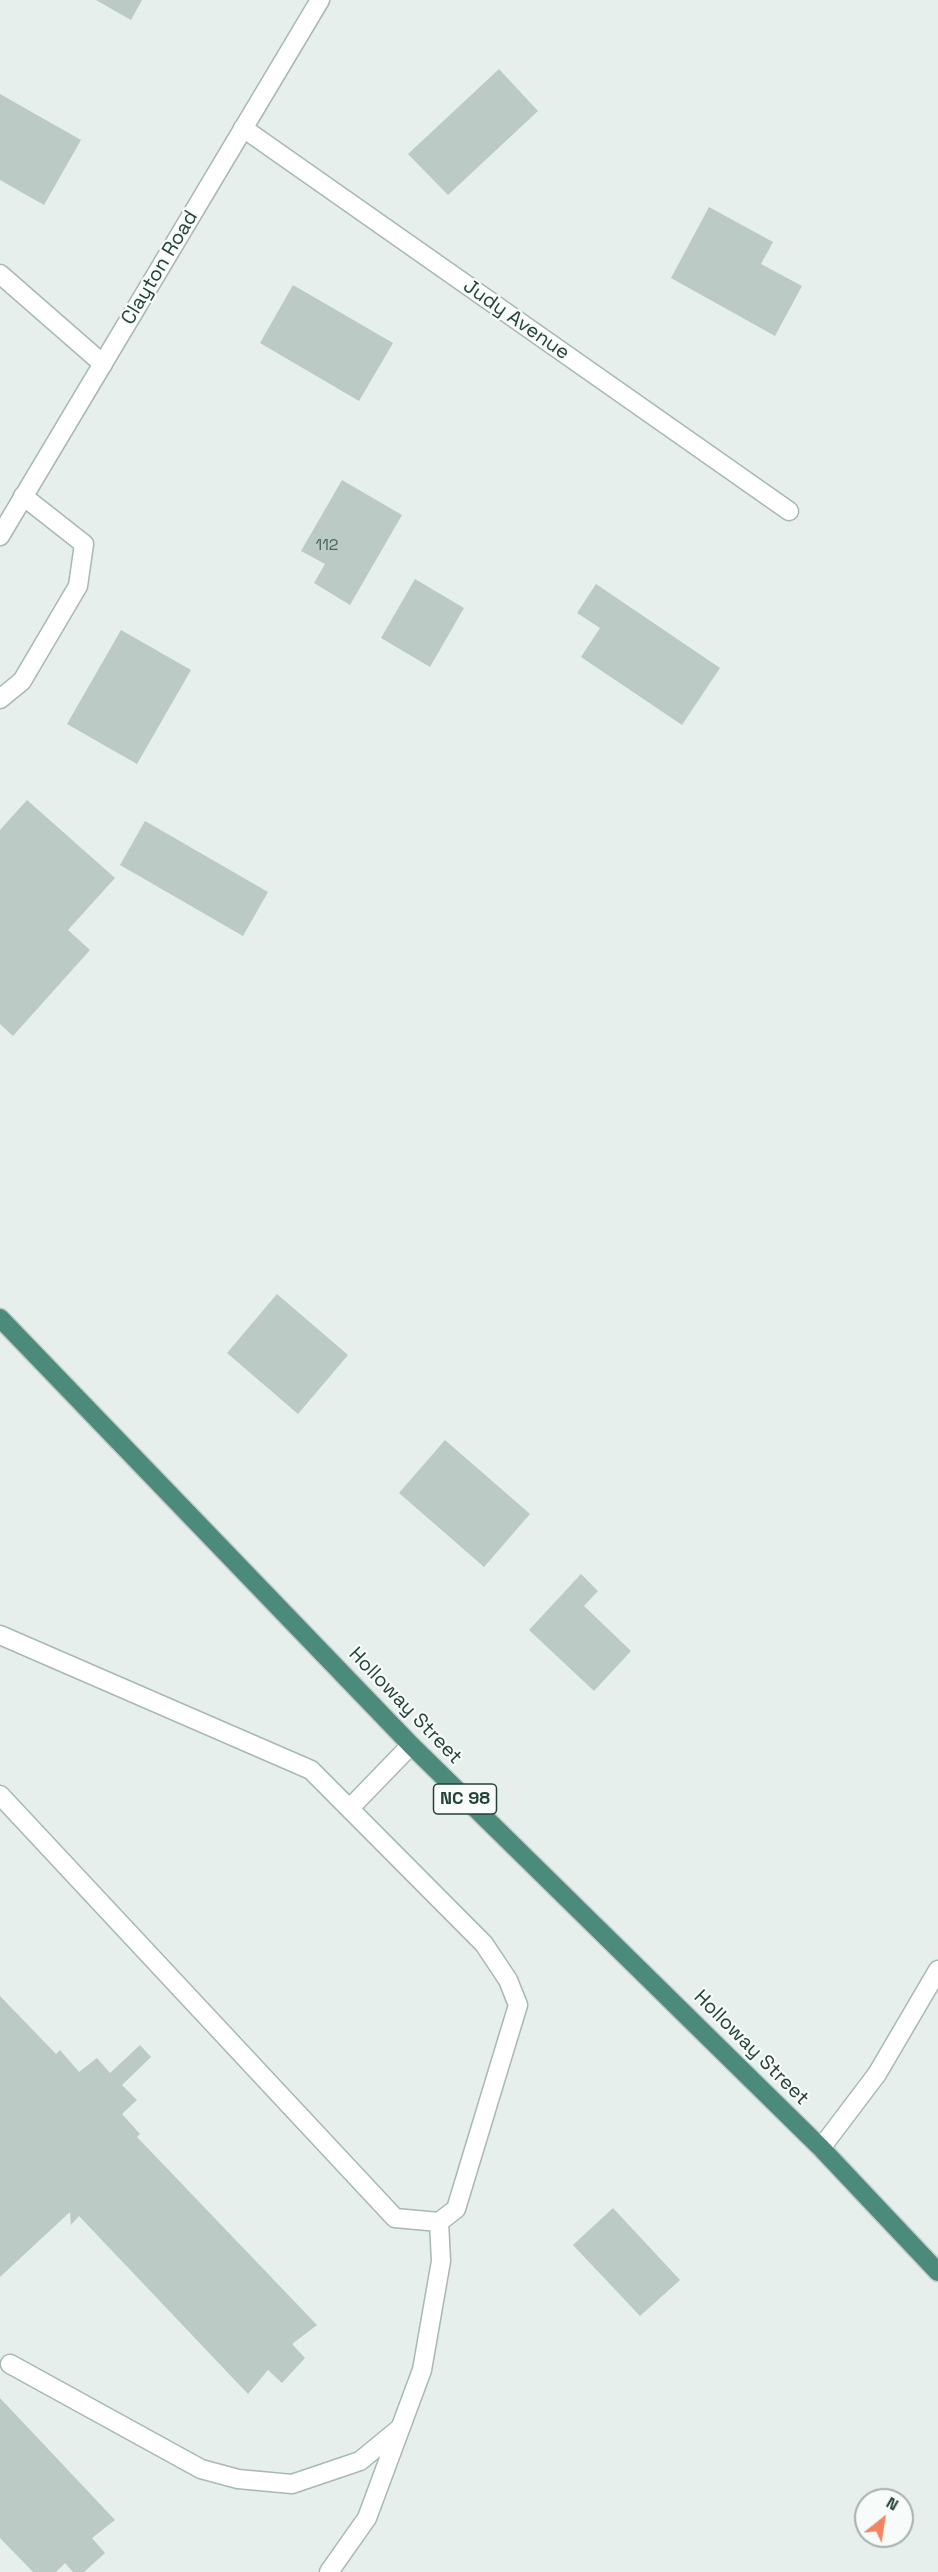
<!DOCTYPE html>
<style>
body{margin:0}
#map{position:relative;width:938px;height:2572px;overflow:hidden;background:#e6efeb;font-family:"Space Grotesk",sans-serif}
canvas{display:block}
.north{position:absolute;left:854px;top:2488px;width:60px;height:60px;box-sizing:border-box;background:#f7fbf9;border:2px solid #a3b1ad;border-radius:50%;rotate:30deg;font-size:16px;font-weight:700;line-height:24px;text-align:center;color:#24423a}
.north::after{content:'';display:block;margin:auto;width:21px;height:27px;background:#f4845f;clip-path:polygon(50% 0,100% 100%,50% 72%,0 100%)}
</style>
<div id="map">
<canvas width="938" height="2572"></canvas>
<div class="north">N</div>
</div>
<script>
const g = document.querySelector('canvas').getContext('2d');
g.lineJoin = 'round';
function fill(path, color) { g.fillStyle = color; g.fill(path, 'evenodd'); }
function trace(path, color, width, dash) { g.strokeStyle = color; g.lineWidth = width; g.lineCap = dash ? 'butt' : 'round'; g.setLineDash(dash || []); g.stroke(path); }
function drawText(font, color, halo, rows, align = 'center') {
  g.font = font + ' "Space Grotesk",sans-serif'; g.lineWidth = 4.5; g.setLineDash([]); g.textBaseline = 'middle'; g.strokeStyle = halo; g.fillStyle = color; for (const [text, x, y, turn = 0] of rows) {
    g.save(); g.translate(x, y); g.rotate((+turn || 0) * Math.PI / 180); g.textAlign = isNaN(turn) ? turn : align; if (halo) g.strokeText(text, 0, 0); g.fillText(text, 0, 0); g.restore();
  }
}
fill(new Path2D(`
 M 96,0 L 142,0 L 131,20 Z
 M 499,69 L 538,111 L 448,195 L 408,154 Z
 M 0,94 L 81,140 L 44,205 L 0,180 Z
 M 709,207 L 773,242 L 761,264 L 802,286 L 775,336 L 671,278 Z
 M 293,285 L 393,343 L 359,401 L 260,343 Z
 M 342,480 L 402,515 L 350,605 L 314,583 L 325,564 L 301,551 Z
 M 415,579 L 464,608 L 430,667 L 381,638 Z
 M 596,584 L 720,668 L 682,725 L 581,657 L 600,628 L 577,613 Z
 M 121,630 L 191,670 L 137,764 L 67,724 Z
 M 27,800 L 115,878 L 68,930 L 90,950 L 13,1036 L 0,1024 L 0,830 Z
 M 145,821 L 268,892 L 243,936 L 120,865 Z
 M 277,1294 L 348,1355 L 298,1414 L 227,1353 Z
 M 445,1440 L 530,1514 L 484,1567 L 399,1493 Z
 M 581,1574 L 598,1591 L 584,1606 L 631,1651 L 594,1691 L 529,1630 Z
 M 0,1996 L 56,2054 L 60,2050 L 79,2072 L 97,2058 L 110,2073 L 140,2045 L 151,2057 L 122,2085 L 137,2100 L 122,2114 L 140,2134 L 137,2137 L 317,2325 L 292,2344 L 305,2358 L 282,2383 L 268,2370 L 248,2394 L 79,2216 L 71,2225 L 70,2212 L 0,2277 Z
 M 613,2208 L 680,2280 L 640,2316 L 573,2245 Z
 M 0,2398 L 115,2520 L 92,2538 L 105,2553 L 84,2572 L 73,2572 L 65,2563 L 56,2572 L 33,2572 L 0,2538 Z`), '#bbcac4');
const service = new Path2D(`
 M 0,274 L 103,364
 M 0,699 L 22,681 L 78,586 L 84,544 L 23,496
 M 0,1635 L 311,1770 L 484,1944 L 508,1980 L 518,2005 L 456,2209 L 439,2222 L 395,2218 L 0,1795
 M 350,1808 L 411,1745
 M 821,2148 L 877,2074 L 938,1970
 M 10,2364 L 201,2469 L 238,2479 L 292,2484 L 360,2461 L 400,2428
 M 329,2572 L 367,2518 L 422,2370 L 441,2261 L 439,2222`);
const minor = new Path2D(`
 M 243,128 L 789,511`);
const tertiary = new Path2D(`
 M 0,536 L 320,0`);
const trunk = new Path2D(`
 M 0,1318 L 411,1745 L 821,2148 L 938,2272`);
trace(service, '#a8b8b2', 21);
trace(minor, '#a8b8b2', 21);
trace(tertiary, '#a8b8b2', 21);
trace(trunk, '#c2cac8', 21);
trace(service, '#fff', 18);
trace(minor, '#fff', 18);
trace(tertiary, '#fff', 18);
trace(trunk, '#4c8a7c', 18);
drawText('16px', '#4a645c', null, [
 ["112",327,546]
]);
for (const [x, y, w] of [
 [465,1799,63]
]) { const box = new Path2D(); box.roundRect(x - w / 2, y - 15, w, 30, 4.5); g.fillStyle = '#f7fbf9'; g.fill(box); trace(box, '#24423a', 1.5); }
drawText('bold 18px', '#24423a', null, [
 ["NC 98",465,1799]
]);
drawText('20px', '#24423a', '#f7fbf9', [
 ["Clayton Road",160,268,-59],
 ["Judy Avenue",516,320,35],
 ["Holloway Street",405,1706,46],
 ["Holloway Street",751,2048,45]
]);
</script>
